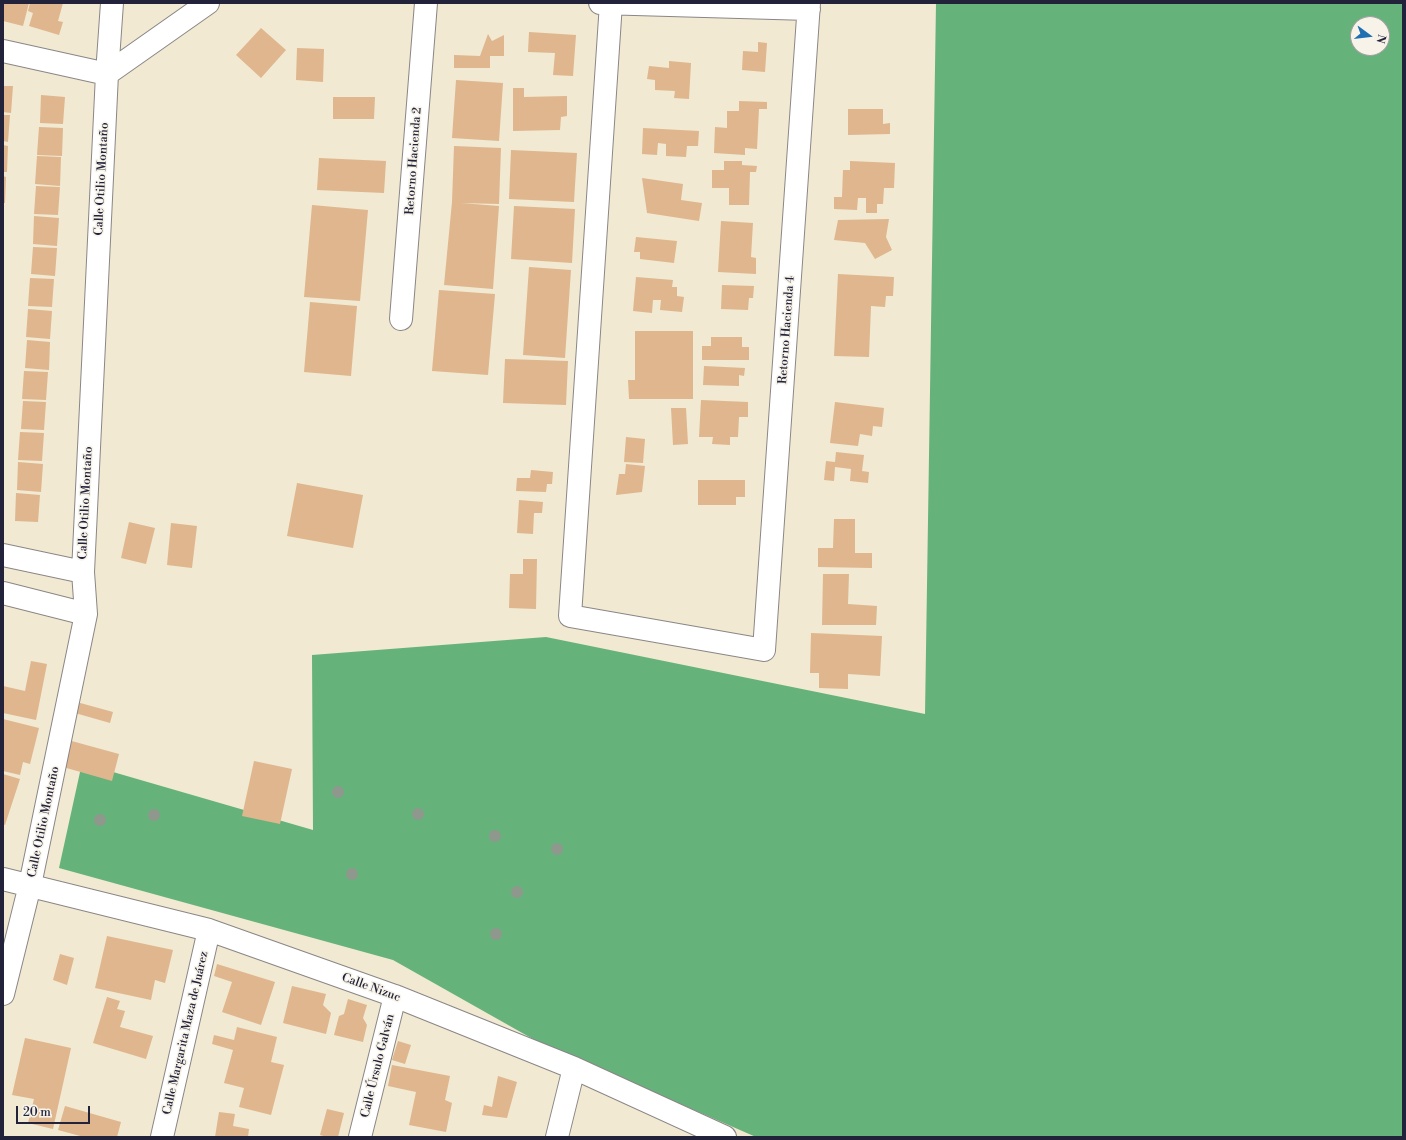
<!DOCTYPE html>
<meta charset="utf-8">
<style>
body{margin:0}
#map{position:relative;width:1406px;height:1140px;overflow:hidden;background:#f1e9d1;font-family:"Libre Bodoni",serif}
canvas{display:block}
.frame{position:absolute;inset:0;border:4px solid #22223b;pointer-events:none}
.north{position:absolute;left:1350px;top:16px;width:40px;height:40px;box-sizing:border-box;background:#f7f3e8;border:1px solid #a29fa3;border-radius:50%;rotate:105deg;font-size:11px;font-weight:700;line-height:16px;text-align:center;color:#22223b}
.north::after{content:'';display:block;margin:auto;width:14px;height:18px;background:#1f6fb2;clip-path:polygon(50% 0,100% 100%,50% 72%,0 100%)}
.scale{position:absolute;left:16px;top:1106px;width:74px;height:18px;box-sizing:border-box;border:2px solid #22223b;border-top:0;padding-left:5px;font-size:12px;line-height:14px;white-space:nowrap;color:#22223b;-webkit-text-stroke:3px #f7f3e8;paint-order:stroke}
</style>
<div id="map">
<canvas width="1406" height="1140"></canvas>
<div class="frame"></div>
<div class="north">N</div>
<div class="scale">20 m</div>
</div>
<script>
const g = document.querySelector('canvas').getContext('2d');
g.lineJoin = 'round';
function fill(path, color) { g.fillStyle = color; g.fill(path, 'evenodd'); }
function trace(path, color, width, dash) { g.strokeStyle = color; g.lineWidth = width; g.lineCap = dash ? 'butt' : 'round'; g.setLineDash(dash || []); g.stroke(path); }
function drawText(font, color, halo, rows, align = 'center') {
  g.font = font + ' "Libre Bodoni",serif'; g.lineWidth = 3; g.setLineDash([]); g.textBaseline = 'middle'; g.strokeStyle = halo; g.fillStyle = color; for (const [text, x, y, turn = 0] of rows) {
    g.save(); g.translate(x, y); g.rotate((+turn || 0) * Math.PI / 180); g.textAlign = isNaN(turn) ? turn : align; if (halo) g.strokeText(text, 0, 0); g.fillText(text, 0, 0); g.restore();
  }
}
fill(new Path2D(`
 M 936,3 L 1403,3 L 1403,1137 L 756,1137 L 540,1043 L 393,960 L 59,868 L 82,763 L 313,830 L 312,655 L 546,637 L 925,714 ZM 1358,24 L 1382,24 L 1382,48 L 1358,48 Z`), '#66b27b');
fill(new Path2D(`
 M 3,3 L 29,3 L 23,26 L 3,21 Z
 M 30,3 L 63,3 L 58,21 L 63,22 L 59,35 L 29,26 L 33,13 L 28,11 Z
 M 261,28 L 286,50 L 261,78 L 236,55 Z
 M 529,32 L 576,35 L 573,76 L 553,75 L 555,53 L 528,52 Z
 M 488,34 L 492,41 L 504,35 L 504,56 L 490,56 L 490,68 L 454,68 L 454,55 L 480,56 Z
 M 758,42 L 767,43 L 765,72 L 742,70 L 743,51 L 758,52 Z
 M 297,48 L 324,49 L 323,82 L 296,80 Z
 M 669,61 L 691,63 L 689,99 L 674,98 L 675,91 L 655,90 L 655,80 L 647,79 L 649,66 L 669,68 Z
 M 456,80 L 503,83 L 499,141 L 452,138 Z
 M 3,86 L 13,86 L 11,113 L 3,112 Z
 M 513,88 L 524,88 L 524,97 L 567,96 L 567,116 L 561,117 L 560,130 L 513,131 Z
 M 41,95 L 65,97 L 63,124 L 40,123 Z
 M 333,97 L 375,97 L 374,119 L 333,119 Z
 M 739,101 L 767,102 L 767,109 L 759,109 L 757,149 L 745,148 L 745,155 L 714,153 L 715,127 L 727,128 L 727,111 L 739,111 Z
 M 848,109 L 883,109 L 883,124 L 890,123 L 890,134 L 848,135 Z
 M 3,115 L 10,115 L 8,142 L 3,141 Z
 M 39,127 L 63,128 L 62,156 L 37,155 Z
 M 643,128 L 699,131 L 698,146 L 687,146 L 686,157 L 666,156 L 666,144 L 658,143 L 657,155 L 642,154 Z
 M 3,145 L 8,146 L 7,172 L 3,172 Z
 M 454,146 L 501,148 L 499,204 L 461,203 L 499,206 L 493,289 L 444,285 L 452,202 Z
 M 511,150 L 577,153 L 574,202 L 509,199 Z
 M 37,156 L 61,157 L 60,186 L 35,184 Z
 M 319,158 L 386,161 L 384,193 L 317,190 Z
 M 724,161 L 742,161 L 742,165 L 757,166 L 756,172 L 750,172 L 749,205 L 729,205 L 729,188 L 712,188 L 712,170 L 724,170 Z
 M 850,161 L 895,163 L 894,188 L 884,188 L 883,204 L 877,204 L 877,213 L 866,213 L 866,198 L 858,198 L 857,210 L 834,209 L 834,197 L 842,197 L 843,170 L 850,170 Z
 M 3,176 L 6,177 L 5,203 L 3,203 Z
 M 642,178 L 683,184 L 681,200 L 702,203 L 699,221 L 647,213 Z
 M 36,186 L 60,187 L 58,215 L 34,214 Z
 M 312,205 L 368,210 L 360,301 L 304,297 Z
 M 514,206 L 575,209 L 572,263 L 511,259 Z
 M 34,216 L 59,218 L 57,246 L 33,244 Z
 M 889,219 L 886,237 L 892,250 L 875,259 L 865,243 L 834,240 L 838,220 Z
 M 721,221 L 753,223 L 751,257 L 756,258 L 756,274 L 718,272 Z
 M 636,237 L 677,241 L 674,263 L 640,259 L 640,252 L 634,252 Z
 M 33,247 L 57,248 L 55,276 L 31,274 Z
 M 529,267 L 571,270 L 565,358 L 523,355 Z
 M 838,274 L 894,277 L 893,296 L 886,296 L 885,307 L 871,306 L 869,357 L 834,356 Z
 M 636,277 L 673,280 L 672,287 L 677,287 L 677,296 L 684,297 L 682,312 L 660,310 L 661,300 L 653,300 L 652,313 L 633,311 Z
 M 30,278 L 54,279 L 52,307 L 28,306 Z
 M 722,285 L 754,286 L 753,298 L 749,298 L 748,310 L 721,309 Z
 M 439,290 L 495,294 L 488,375 L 432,371 Z
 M 310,302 L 357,306 L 351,376 L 304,372 Z
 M 28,309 L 52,311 L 50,339 L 26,337 Z
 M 635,331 L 693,331 L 693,399 L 629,399 L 628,380 L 635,380 Z
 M 711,337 L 742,337 L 742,347 L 749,347 L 749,360 L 702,360 L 702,346 L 711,346 Z
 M 27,340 L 50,342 L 49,370 L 25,368 Z
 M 505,359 L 568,361 L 566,405 L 503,403 Z
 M 704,366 L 745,368 L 744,376 L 739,375 L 739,386 L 703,385 Z
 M 24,371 L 48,372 L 46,400 L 22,399 Z
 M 701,400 L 748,402 L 748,417 L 739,417 L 738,437 L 730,437 L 730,445 L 712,444 L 713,437 L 699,437 Z
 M 23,401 L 46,402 L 44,430 L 21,429 Z
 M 835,402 L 884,408 L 882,427 L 873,426 L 872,436 L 860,434 L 858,446 L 830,443 Z
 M 671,408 L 686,408 L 688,444 L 673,445 Z
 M 20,432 L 44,433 L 42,461 L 18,460 Z
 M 626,437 L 645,439 L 643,463 L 624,462 Z
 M 836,452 L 864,455 L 862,471 L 869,472 L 868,483 L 850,481 L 851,469 L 835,467 L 834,481 L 824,480 L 826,461 L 835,462 Z
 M 18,462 L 43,464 L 41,492 L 17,490 Z
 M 626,464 L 645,466 L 642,492 L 616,495 L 619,474 L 625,474 Z
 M 531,470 L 553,472 L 552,484 L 547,484 L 546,492 L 516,491 L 517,478 L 530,478 Z
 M 698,480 L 745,480 L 745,497 L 736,497 L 736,505 L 698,505 Z
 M 297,483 L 363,495 L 353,548 L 287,536 Z
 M 16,493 L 40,495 L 38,522 L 15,521 Z
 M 519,500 L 543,502 L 542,513 L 534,513 L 533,534 L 517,533 Z
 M 834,519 L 855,519 L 855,553 L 872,553 L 872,568 L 818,567 L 818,548 L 833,548 Z
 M 129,522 L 155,528 L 146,564 L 121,558 Z
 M 171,523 L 197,526 L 192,568 L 167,565 Z
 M 523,559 L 537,559 L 536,609 L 509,608 L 510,574 L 523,574 Z
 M 823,574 L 849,574 L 848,604 L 877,606 L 876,625 L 822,625 Z
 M 811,633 L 882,636 L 880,676 L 848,674 L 848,689 L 819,688 L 819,673 L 810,673 Z
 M 31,661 L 47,664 L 36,720 L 3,713 L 3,686 L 25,691 Z
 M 73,701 L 113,712 L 110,723 L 75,713 L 68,740 L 119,754 L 112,781 L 56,765 Z
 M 3,719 L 39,728 L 30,764 L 23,762 L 20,775 L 3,771 Z
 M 254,761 L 292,769 L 280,824 L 242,816 Z
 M 3,774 L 20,779 L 5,825 L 3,824 Z
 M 107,936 L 173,950 L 165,983 L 155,980 L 151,1000 L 95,988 Z
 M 60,954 L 74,958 L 67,985 L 53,980 Z
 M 217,964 L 275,982 L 261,1025 L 222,1012 L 232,982 L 214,976 Z
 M 292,986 L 326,994 L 323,1005 L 331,1013 L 326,1034 L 283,1023 Z
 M 107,997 L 120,1001 L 117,1009 L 125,1011 L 120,1027 L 153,1036 L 146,1059 L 93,1043 Z
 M 348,999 L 367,1005 L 363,1018 L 367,1025 L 363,1042 L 334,1035 L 339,1016 L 344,1014 Z
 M 237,1027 L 277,1037 L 271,1062 L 284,1065 L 271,1115 L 239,1107 L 244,1088 L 224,1083 L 233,1050 L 212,1044 L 214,1035 L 234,1040 Z
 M 25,1038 L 71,1048 L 53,1129 L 28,1123 L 34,1099 L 12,1095 Z
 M 398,1041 L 411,1045 L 405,1064 L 392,1060 Z
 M 392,1065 L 450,1076 L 445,1100 L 452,1103 L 446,1132 L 409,1125 L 416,1092 L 388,1086 Z
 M 498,1076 L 517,1082 L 507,1118 L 482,1115 L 484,1105 L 492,1107 Z
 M 65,1106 L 121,1122 L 117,1137 L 84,1137 L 58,1130 Z
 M 327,1109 L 344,1113 L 338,1137 L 327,1137 L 320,1135 Z
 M 219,1112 L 235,1114 L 233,1126 L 249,1129 L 248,1137 L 215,1137 Z`), '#dfb68e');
const street = new Path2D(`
 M 600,3 L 809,9
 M 611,3 L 570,616 L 764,650 L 809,3
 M 3,51 L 107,74 L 208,3
 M 401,319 L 426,3
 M 3,555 L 83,572
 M 3,593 L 86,614
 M 3,879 L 209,930 L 395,996 L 574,1068 L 725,1137
 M 3,994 L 30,885 L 86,614 L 83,572 L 107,74 L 112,3
 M 162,1137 L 209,930
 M 360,1137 L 395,996
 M 557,1137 L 574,1068`);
trace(street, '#8a8686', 24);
trace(street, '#fff', 22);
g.fillStyle = '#8f988d';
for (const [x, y] of [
 [338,792],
 [418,814],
 [154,815],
 [100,820],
 [495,836],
 [557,849],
 [352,874],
 [517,892],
 [496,934]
]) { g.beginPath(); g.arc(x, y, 6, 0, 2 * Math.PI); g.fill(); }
drawText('12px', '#22223b', '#f7f3e8', [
 ["Retorno Hacienda 2",414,161,-86],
 ["Calle Otilio Montaño",102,179,-87],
 ["Retorno Hacienda 4",787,330,-86],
 ["Calle Otilio Montaño",86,503,-87],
 ["Calle Otilio Montaño",44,822,-78],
 ["Calle Nizuc",371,988,20],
 ["Calle Margarita Maza de Juárez",186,1033,-77],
 ["Calle Úrsulo Galván",378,1066,-76]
]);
</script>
